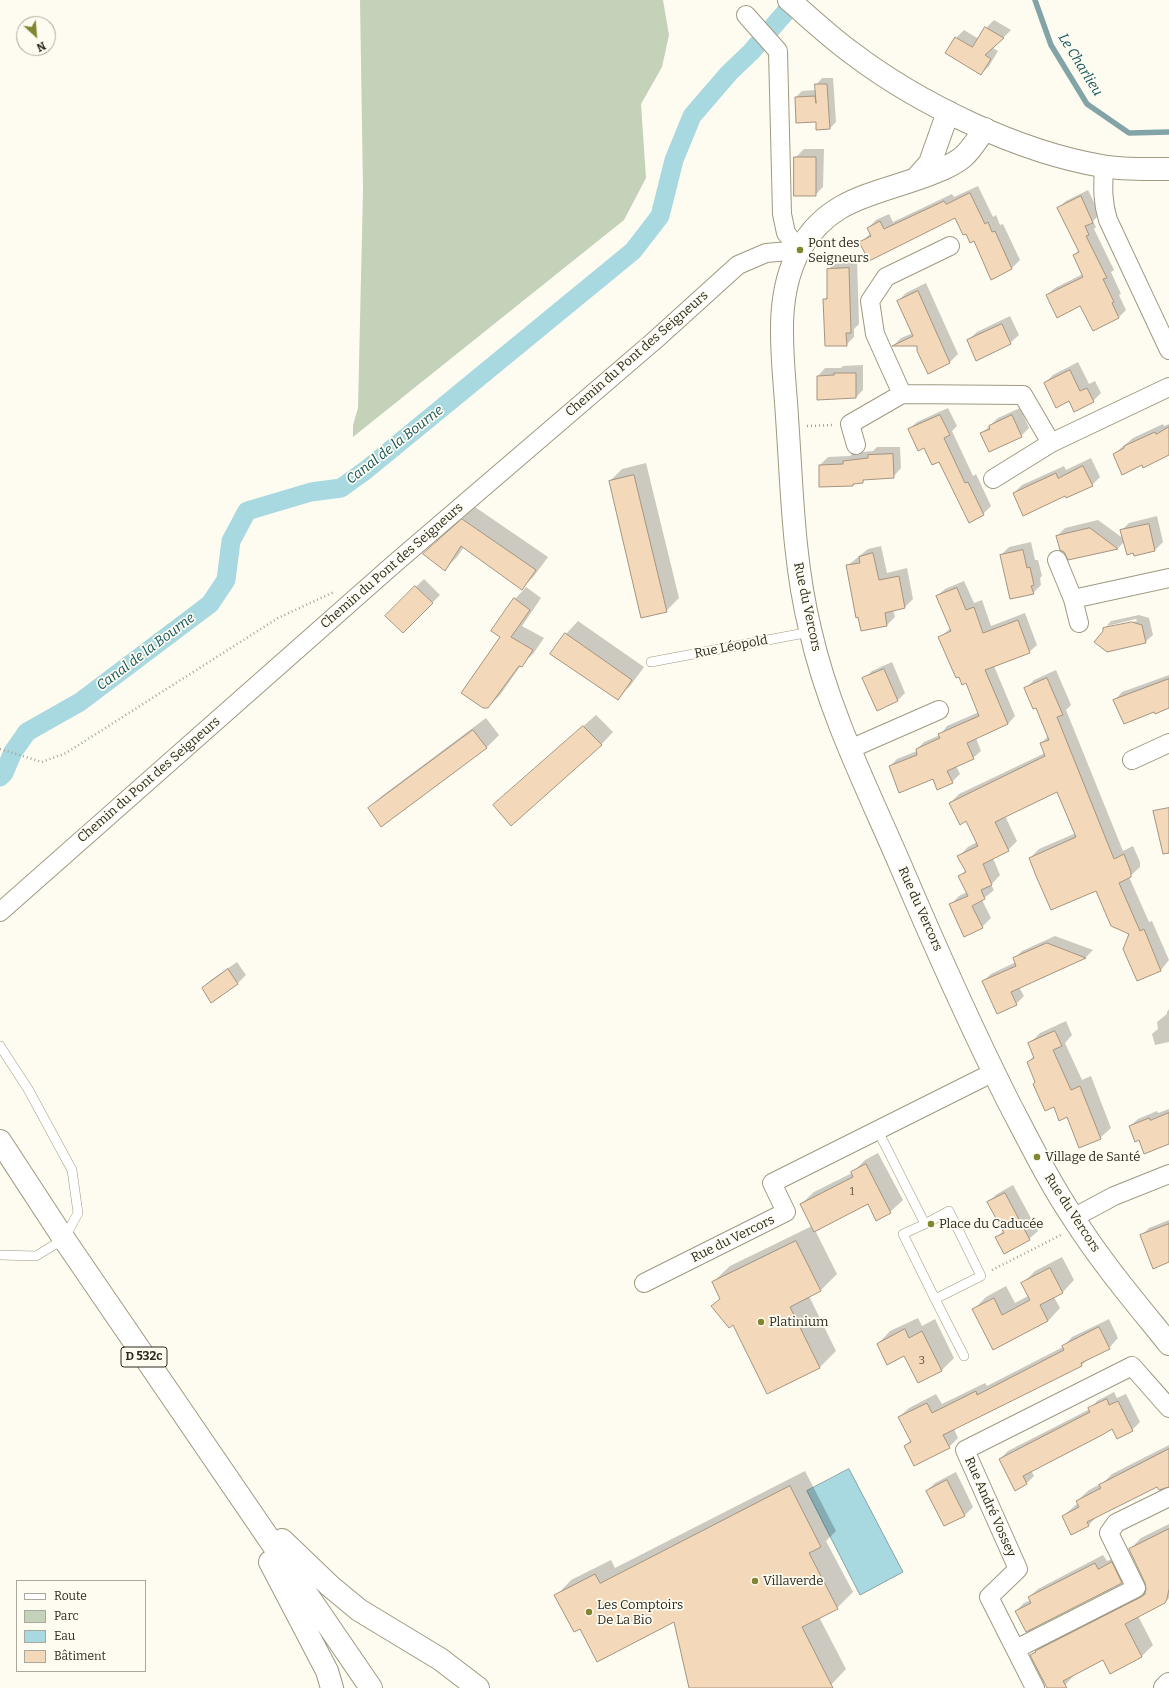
<!DOCTYPE html>
<meta charset="utf-8">
<style>
body{margin:0}
#map{position:relative;width:1169px;height:1688px;overflow:hidden;background:#fefcf1;font-family:Bitter,serif}
canvas{display:block}
.legend{position:absolute;left:16px;top:1580px;width:130px;height:92px;box-sizing:border-box;background:#fefcf1;border:1px solid #aaa89d;margin:0;padding:5px 7px;list-style:none;font-size:12px;color:#2c2a20}
.legend li{display:flex;align-items:center;gap:8px;height:20px}
.legend b{width:20px;border:1px solid #aaa89d}
.north{position:absolute;left:16px;top:16px;width:40px;height:40px;box-sizing:border-box;background:#fefcf1;border:1px solid #aaa89d;border-radius:50%;rotate:154deg;font-size:11px;font-weight:700;line-height:16px;text-align:center;color:#2c2a20}
.north::after{content:'';display:block;margin:auto;width:14px;height:18px;background:#818631;clip-path:polygon(50% 0,100% 100%,50% 72%,0 100%)}
</style>
<div id="map">
<canvas width="1169" height="1688"></canvas>
<ul class="legend">
<li><b style="height:5px;background:#fff"></b>Route</li>
<li><b style="height:11px;background:#c3d2b8"></b>Parc</li>
<li><b style="height:11px;background:#a8d8e0"></b>Eau</li>
<li><b style="height:11px;background:#f3d8b9"></b>Bâtiment</li>
</ul>
<div class="north">N</div>
</div>
<script>
const g = document.querySelector('canvas').getContext('2d');
g.lineJoin = 'round';
function fill(path, color) { g.fillStyle = color; g.fill(path, 'evenodd'); }
function trace(path, color, width, dash) { g.strokeStyle = color; g.lineWidth = width; g.lineCap = dash ? 'butt' : 'round'; g.setLineDash(dash || []); g.stroke(path); }
function drawText(font, color, halo, rows, align = 'center') {
  g.font = font + ' Bitter,serif'; g.lineWidth = 3.5; g.setLineDash([]); g.textBaseline = 'middle'; g.strokeStyle = halo; g.fillStyle = color; for (const [text, x, y, turn = 0] of rows) {
    g.save(); g.translate(x, y); g.rotate((+turn || 0) * Math.PI / 180); g.textAlign = isNaN(turn) ? turn : align; if (halo) g.strokeText(text, 0, 0); g.fillText(text, 0, 0); g.restore();
  }
}
fill(new Path2D(`
 M 360,0 L 663,0 L 669,35 L 662,67 L 641,104 L 646,178 L 624,220 L 353,437 L 353,425 L 358,408 L 363,190 Z`), '#c3d2b8');
const water = new Path2D(`
 M 849,1469 L 903,1572 L 860,1595 L 807,1491 Z`);
fill(water, '#a8d8e0');
trace(water, '#83a4a6', 1);
fill(new Path2D(`
 M 994,20 L 1011,30 L 993,48 L 998,51 L 989,66 L 981,74 L 956,38 L 964,30 L 979,39 L 986,28 Z
 M 822,78 L 833,78 L 836,122 L 830,128 L 817,121 L 796,97 L 802,91 L 816,90 L 816,85 Z
 M 804,149 L 824,149 L 823,187 L 815,195 L 795,158 Z
 M 978,186 L 993,217 L 996,215 L 1000,225 L 1003,224 L 1020,260 L 1012,268 L 991,278 L 974,240 L 966,233 L 956,217 L 860,243 L 871,233 L 868,228 L 876,220 L 889,214 L 893,222 L 952,194 L 954,197 Z
 M 1088,190 L 1100,214 L 1093,221 L 1096,227 L 1094,229 L 1114,270 L 1111,272 L 1121,294 L 1119,295 L 1126,310 L 1119,317 L 1093,330 L 1081,304 L 1047,295 L 1055,288 L 1083,274 L 1074,255 L 1079,250 L 1058,208 L 1066,201 Z
 M 836,261 L 857,261 L 859,324 L 854,329 L 854,337 L 846,345 L 824,300 L 828,296 L 828,270 Z
 M 926,283 L 958,354 L 950,362 L 928,372 L 918,345 L 894,345 L 901,338 L 913,333 L 898,301 L 906,293 Z
 M 1010,316 L 1019,335 L 1010,343 L 968,340 L 977,332 Z
 M 1078,362 L 1089,384 L 1095,381 L 1101,393 L 1093,401 L 1069,399 L 1045,383 L 1053,375 Z
 M 863,365 L 863,390 L 856,397 L 818,376 L 825,368 L 841,368 L 843,366 Z
 M 948,408 L 957,426 L 952,431 L 973,476 L 976,474 L 991,506 L 983,514 L 940,461 L 909,429 L 917,422 Z
 M 1020,408 L 1029,428 L 1021,436 L 981,434 L 998,418 Z
 M 1163,424 L 1164,426 L 1169,424 L 1169,454 L 1142,463 L 1114,454 L 1133,438 Z
 M 877,447 L 900,447 L 901,468 L 893,477 L 865,479 L 862,482 L 856,482 L 853,485 L 820,465 L 828,457 L 850,456 L 853,453 L 873,451 Z
 M 1091,458 L 1100,477 L 1092,485 L 1066,494 L 1014,493 L 1022,485 L 1064,466 L 1066,470 Z
 M 646,463 L 679,598 L 666,611 L 610,481 L 622,469 Z
 M 475,507 L 548,557 L 534,576 L 522,588 L 464,547 L 457,557 L 445,569 L 424,554 Z
 M 1157,516 L 1163,542 L 1155,550 L 1135,555 L 1124,542 L 1118,548 L 1069,559 L 1057,536 L 1065,528 L 1098,520 L 1124,539 L 1121,531 L 1129,523 Z
 M 1031,542 L 1035,560 L 1038,560 L 1042,576 L 1040,578 L 1041,585 L 1033,593 L 1001,555 L 1009,547 Z
 M 881,546 L 887,573 L 907,568 L 913,599 L 905,607 L 893,610 L 895,617 L 887,625 L 859,616 L 847,566 L 868,549 Z
 M 424,579 L 440,595 L 403,632 L 386,616 Z
 M 964,581 L 974,603 L 982,600 L 991,626 L 1025,613 L 1037,645 L 1029,652 L 994,666 L 1015,716 L 1008,724 L 976,738 L 981,751 L 973,758 L 956,766 L 960,774 L 952,782 L 890,766 L 897,759 L 917,751 L 917,749 L 924,742 L 940,735 L 947,726 L 979,712 L 967,681 L 940,637 L 951,628 L 937,596 L 945,589 Z
 M 526,587 L 541,598 L 522,626 L 544,638 L 533,654 L 521,665 L 500,695 L 488,707 L 501,637 L 492,630 L 515,599 Z
 M 1139,615 L 1149,618 L 1153,635 L 1145,642 L 1104,629 L 1111,621 ZM 1136,619 L 1137,621 L 1104,629 L 1107,626 Z
 M 578,621 L 644,667 L 630,686 L 617,699 L 566,634 Z
 M 892,662 L 905,693 L 897,701 L 864,679 L 872,671 Z
 M 1056,670 L 1071,705 L 1066,710 L 1123,851 L 1133,846 L 1140,862 L 1140,867 L 1129,877 L 1149,922 L 1152,921 L 1169,960 L 1161,970 L 1097,889 L 1030,858 L 1039,849 L 1076,833 L 1057,791 L 1005,816 L 1017,841 L 1008,850 L 993,858 L 1000,875 L 991,885 L 994,890 L 982,900 L 991,918 L 982,927 L 950,905 L 959,896 L 967,892 L 960,876 L 966,870 L 959,856 L 968,847 L 977,842 L 967,820 L 950,803 L 959,794 L 1045,753 L 1041,744 L 1048,736 L 1036,706 L 1025,689 L 1034,680 Z
 M 1169,675 L 1169,708 L 1154,710 L 1115,700 L 1122,692 Z
 M 596,715 L 613,732 L 601,745 L 507,793 Z
 M 486,718 L 499,735 L 486,748 L 369,808 L 382,796 Z
 M 1055,936 L 1093,950 L 1086,957 L 1019,987 L 1024,996 L 1016,1004 L 983,981 L 991,974 L 1016,962 L 1014,959 L 1022,951 Z
 M 237,962 L 246,975 L 238,983 L 212,1001 L 203,988 L 211,980 Z
 M 1169,1009 L 1169,1042 L 1155,1045 L 1152,1034 L 1158,1029 L 1157,1022 L 1167,1014 L 1167,1012 Z
 M 1066,1021 L 1072,1035 L 1065,1043 L 1082,1080 L 1091,1076 L 1111,1128 L 1100,1138 L 1054,1106 L 1036,1082 L 1028,1062 L 1034,1056 L 1029,1044 L 1040,1033 Z
 M 1169,1109 L 1169,1143 L 1139,1138 L 1130,1126 L 1138,1119 L 1157,1111 L 1158,1113 Z
 M 878,1153 L 903,1200 L 890,1212 L 868,1203 L 815,1230 L 837,1274 L 820,1291 L 809,1296 L 836,1351 L 820,1367 L 767,1393 L 713,1282 L 730,1266 L 812,1226 L 801,1204 L 814,1192 L 852,1173 L 865,1160 Z
 M 1013,1185 L 1038,1231 L 1029,1239 L 996,1238 L 1003,1231 L 988,1202 L 997,1194 Z
 M 1169,1220 L 1169,1261 L 1141,1236 L 1149,1228 Z
 M 1062,1257 L 1074,1280 L 1062,1293 L 1054,1297 L 1060,1308 L 1048,1321 L 993,1349 L 973,1310 L 986,1297 L 1006,1286 L 1015,1303 L 1028,1296 L 1022,1284 L 1035,1271 Z
 M 918,1318 L 922,1326 L 935,1319 L 954,1358 L 942,1370 L 918,1382 L 905,1355 L 878,1344 L 890,1331 Z
 M 1109,1319 L 1118,1338 L 1109,1348 L 1089,1358 L 1082,1365 L 954,1429 L 958,1438 L 949,1447 L 905,1446 L 911,1440 L 899,1417 L 909,1408 L 936,1394 L 942,1404 L 985,1383 L 987,1386 L 1063,1347 L 1072,1337 Z
 M 1114,1392 L 1117,1398 L 1126,1394 L 1140,1422 L 1132,1430 L 1113,1428 L 1031,1470 L 1034,1476 L 1026,1484 L 1000,1459 L 1008,1451 L 1090,1409 L 1097,1401 Z
 M 1169,1445 L 1169,1486 L 1158,1485 L 1098,1515 L 1089,1525 L 1071,1534 L 1063,1516 L 1078,1503 L 1077,1501 L 1089,1490 L 1104,1482 L 1112,1474 Z
 M 805,1471 L 836,1531 L 826,1541 L 853,1592 L 837,1608 L 819,1617 L 846,1669 L 831,1685 L 825,1688 L 690,1688 L 675,1621 L 581,1628 L 556,1596 L 571,1580 L 611,1560 L 615,1568 Z
 M 956,1472 L 973,1507 L 965,1515 L 944,1525 L 927,1491 L 935,1483 Z
 M 1169,1524 L 1169,1598 L 1165,1602 L 1138,1616 L 1153,1645 L 1141,1657 L 1104,1659 L 1076,1673 L 1065,1685 L 1058,1688 L 1048,1688 L 1031,1655 L 1048,1640 L 1147,1589 L 1146,1583 L 1130,1549 L 1141,1538 Z
 M 1103,1555 L 1107,1561 L 1120,1555 L 1130,1574 L 1121,1583 L 1016,1611 L 1024,1603 L 1031,1600 L 1029,1597 L 1038,1589 Z`), '#0003');
trace(new Path2D(`
 M 1035,0 L 1051,45 L 1087,104 L 1129,133 L 1169,132`), '#83a4a6', 5.5);
trace(new Path2D(`
 M 0,777 L 4,773 L 13,752 L 27,732 L 80,702 L 210,604 L 226,580 L 231,541 L 247,511 L 311,492 L 341,488 L 366,470 L 633,251 L 660,216 L 674,160 L 692,116 L 729,73 L 751,52 L 796,0`), '#a8d8e0', 19);
const building = new Path2D(`
 M 985,27 L 1004,38 L 985,55 L 991,59 L 981,75 L 945,53 L 955,37 L 972,47 Z
 M 815,84 L 827,84 L 830,129 L 816,130 L 816,122 L 796,123 L 795,97 L 815,96 L 816,103 Z
 M 794,157 L 816,157 L 816,196 L 794,196 Z
 M 970,193 L 985,224 L 988,222 L 992,232 L 995,231 L 1012,269 L 991,280 L 974,241 L 970,243 L 966,234 L 963,235 L 955,218 L 869,261 L 859,242 L 871,236 L 867,228 L 880,221 L 884,229 L 944,201 L 946,204 Z
 M 1081,196 L 1093,223 L 1085,226 L 1089,235 L 1086,236 L 1107,278 L 1103,279 L 1114,302 L 1112,303 L 1119,318 L 1093,331 L 1080,306 L 1057,318 L 1046,295 L 1083,277 L 1073,255 L 1079,252 L 1057,208 Z
 M 849,268 L 851,333 L 846,333 L 847,346 L 825,346 L 823,299 L 827,299 L 827,269 Z
 M 918,291 L 950,363 L 928,374 L 917,351 L 917,346 L 892,346 L 913,336 L 897,301 Z
 M 1002,324 L 1011,344 L 976,361 L 967,340 Z
 M 1070,370 L 1080,391 L 1087,388 L 1094,402 L 1074,412 L 1069,401 L 1056,408 L 1044,383 Z
 M 834,373 L 856,373 L 856,398 L 817,400 L 817,376 L 834,375 Z
 M 940,415 L 950,435 L 944,438 L 965,483 L 968,482 L 984,515 L 969,523 L 939,462 L 932,465 L 924,448 L 918,451 L 908,429 Z
 M 1012,415 L 1022,437 L 989,452 L 980,433 L 990,429 L 989,426 Z
 M 1169,427 L 1169,455 L 1143,468 L 1142,465 L 1122,475 L 1113,454 L 1124,448 L 1124,446 L 1155,432 L 1156,434 Z
 M 893,454 L 894,478 L 863,480 L 863,483 L 853,484 L 853,486 L 819,487 L 819,465 L 843,464 L 843,461 L 868,458 L 868,455 Z
 M 1083,466 L 1093,486 L 1066,498 L 1065,496 L 1023,516 L 1013,493 L 1056,473 L 1058,478 Z
 M 634,475 L 667,612 L 641,618 L 609,481 Z
 M 462,519 L 536,570 L 522,590 L 461,546 L 445,571 L 423,554 Z
 M 1149,524 L 1155,551 L 1134,556 L 1133,553 L 1127,555 L 1120,530 Z
 M 1090,528 L 1118,549 L 1068,560 L 1064,552 L 1060,550 L 1056,536 Z
 M 1023,550 L 1027,568 L 1030,567 L 1034,585 L 1031,586 L 1034,594 L 1010,599 L 1000,555 Z
 M 873,553 L 879,580 L 899,576 L 905,608 L 885,613 L 887,626 L 861,631 L 858,617 L 856,618 L 846,565 L 860,563 L 859,557 Z
 M 415,586 L 433,603 L 403,633 L 385,616 Z
 M 957,588 L 966,610 L 974,607 L 983,633 L 1018,620 L 1030,653 L 985,670 L 1008,724 L 967,743 L 974,759 L 947,771 L 953,783 L 937,790 L 933,779 L 899,793 L 889,766 L 917,755 L 916,749 L 940,738 L 938,734 L 979,716 L 966,683 L 962,685 L 959,677 L 956,678 L 938,637 L 951,631 L 936,596 Z
 M 514,598 L 530,610 L 511,637 L 533,650 L 522,667 L 519,666 L 488,708 L 483,708 L 461,693 L 500,637 L 491,631 Z
 M 1132,622 L 1142,625 L 1146,643 L 1107,652 L 1094,642 L 1103,631 L 1103,628 Z
 M 565,633 L 632,680 L 618,700 L 550,654 Z
 M 884,669 L 898,701 L 877,711 L 862,678 Z
 M 1047,678 L 1063,715 L 1057,717 L 1114,859 L 1124,854 L 1131,872 L 1131,877 L 1119,883 L 1140,931 L 1144,929 L 1161,971 L 1137,981 L 1123,949 L 1129,934 L 1111,926 L 1096,891 L 1051,910 L 1036,876 L 1029,858 L 1076,837 L 1057,792 L 995,822 L 1009,851 L 983,864 L 992,885 L 981,890 L 985,899 L 972,906 L 983,928 L 964,937 L 949,904 L 968,896 L 958,876 L 966,872 L 957,856 L 978,846 L 966,821 L 960,825 L 949,803 L 1045,756 L 1040,743 L 1049,740 L 1036,708 L 1033,709 L 1024,688 Z
 M 1169,679 L 1169,708 L 1155,714 L 1154,712 L 1124,724 L 1113,700 Z
 M 583,726 L 602,745 L 511,826 L 493,805 Z
 M 473,730 L 487,748 L 381,827 L 368,808 Z
 M 1169,808 L 1169,853 L 1163,854 L 1153,811 Z
 M 1047,943 L 1086,958 L 1011,992 L 1017,1005 L 997,1014 L 982,981 L 1016,966 L 1013,958 Z
 M 228,969 L 238,984 L 211,1003 L 202,988 Z
 M 1055,1031 L 1062,1046 L 1053,1050 L 1071,1090 L 1080,1086 L 1101,1139 L 1079,1148 L 1067,1117 L 1059,1121 L 1054,1107 L 1045,1111 L 1033,1084 L 1035,1082 L 1027,1062 L 1034,1058 L 1028,1043 Z
 M 1169,1113 L 1169,1144 L 1144,1154 L 1139,1140 L 1135,1142 L 1129,1126 L 1149,1118 L 1150,1120 Z
 M 866,1164 L 891,1213 L 876,1221 L 868,1204 L 814,1232 L 800,1204 L 853,1177 L 851,1172 Z
 M 1005,1193 L 1030,1240 L 1004,1254 L 995,1237 L 1004,1233 L 987,1202 Z
 M 1169,1224 L 1169,1262 L 1153,1269 L 1140,1235 Z
 M 796,1241 L 821,1291 L 790,1307 L 820,1368 L 767,1394 L 733,1325 L 729,1328 L 711,1306 L 720,1299 L 712,1282 Z
 M 1050,1268 L 1063,1293 L 1040,1305 L 1048,1321 L 993,1350 L 972,1309 L 994,1298 L 1002,1315 L 1030,1300 L 1021,1283 Z
 M 1099,1327 L 1110,1349 L 1081,1363 L 1082,1366 L 1074,1370 L 943,1435 L 950,1448 L 914,1466 L 904,1446 L 911,1442 L 898,1417 L 927,1403 L 932,1413 L 976,1391 L 977,1395 L 1064,1350 L 1062,1346 Z
 M 905,1329 L 909,1338 L 922,1331 L 942,1371 L 918,1383 L 904,1356 L 887,1365 L 877,1344 Z
 M 1107,1399 L 1109,1405 L 1118,1401 L 1133,1431 L 1117,1439 L 1112,1429 L 1102,1435 L 1023,1476 L 1027,1484 L 1015,1491 L 999,1459 L 1090,1412 L 1088,1408 Z
 M 1169,1449 L 1169,1487 L 1159,1490 L 1157,1487 L 1087,1522 L 1089,1526 L 1071,1535 L 1062,1516 L 1079,1507 L 1076,1501 L 1101,1488 L 1099,1485 Z
 M 947,1480 L 965,1516 L 944,1526 L 926,1491 Z
 M 790,1486 L 821,1547 L 809,1553 L 838,1609 L 802,1627 L 833,1688 L 689,1688 L 674,1622 L 597,1662 L 580,1629 L 574,1632 L 554,1595 L 595,1574 L 600,1583 Z
 M 1169,1529 L 1169,1589 L 1167,1599 L 1165,1603 L 1125,1624 L 1142,1657 L 1110,1674 L 1103,1660 L 1063,1681 L 1067,1688 L 1047,1688 L 1030,1655 L 1036,1652 L 1035,1651 L 1141,1597 L 1145,1594 L 1146,1589 L 1145,1583 L 1129,1549 Z
 M 1112,1562 L 1122,1583 L 1026,1632 L 1015,1611 L 1031,1603 L 1028,1597 L 1095,1563 L 1098,1569 Z`);
fill(building, '#f3d8b9');
trace(building, '#a59480', 1);
const service = new Path2D(`
 M 651,662 L 810,632
 M 0,1046 L 28,1089 L 72,1170 L 78,1213 L 64,1239 L 36,1256 L 0,1255
 M 877,1129 L 925,1224 L 903,1234 L 935,1299 L 981,1276 L 949,1211 L 925,1224
 M 935,1299 L 964,1356`);
const minor = new Path2D(`
 M 746,15 L 778,51 L 782,214 L 786,233 L 800,250
 M 1104,167 C 1103,187 1102,200 1108,220 L 1169,350
 M 902,394 L 875,334 L 870,301 L 886,277 L 950,246
 M 902,394 L 1023,395 L 1051,443
 M 856,445 L 850,424 L 902,394
 M 993,479 L 1051,443 L 1169,387
 M 1057,560 L 1073,599 L 1079,623
 M 1073,599 L 1169,578
 M 850,749 L 939,710
 M 1132,760 L 1169,743
 M 0,912 L 394,564 L 654,341 L 738,265 L 766,253 L 800,250
 M 1073,1218 L 1114,1196 L 1169,1174
 M 644,1283 L 786,1212 L 772,1183 L 994,1072
 M 1016,1649 L 1136,1588 L 1109,1533 L 1116,1523 L 1169,1497
 M 1035,1688 L 989,1597 L 1018,1569 L 965,1450 L 1132,1366 L 1169,1408`);
const tertiary = new Path2D(`
 M 985,129 C 978,138 972,149 963,157 C 952,166 938,171 925,176 C 874,195 829,198 800,249 C 772,299 784,362 787,417 C 792,488 793,559 810,629 C 828,710 866,786 899,862 C 933,942 969,1023 1008,1101 C 1029,1141 1049,1182 1074,1219 C 1102,1263 1136,1303 1169,1344
 M 916,179 L 930,163 L 948,112
 M 1165,1688 L 1169,1684`);
const secondary = new Path2D(`
 M 789,0 C 810,18 830,37 852,53 C 919,104 1019,152 1102,166 C 1124,170 1147,169 1169,169`);
const trunk = new Path2D(`
 M 64,1239 L 371,1688
 M 282,1540 L 330,1586 L 359,1610 L 440,1659 L 478,1688
 M 270,1562 L 327,1671 L 332,1688`);
const motorway = new Path2D(`
 M 0,1141 L 64,1239`);
trace(service, '#9e9980', 10);
trace(minor, '#9e9980', 20);
trace(tertiary, '#9e9980', 24);
trace(secondary, '#9e9980', 24);
trace(trunk, '#9e9980', 24);
trace(motorway, '#9e9980', 24);
trace(new Path2D(`
 M 807,426 L 833,425
 M 0,749 L 42,762 L 66,753 L 278,618 L 334,592
 M 992,1270 L 1061,1235`), '#a4a297', 2.5, [1, 3]);
trace(service, '#fff', 9);
trace(minor, '#fff', 18);
trace(tertiary, '#fff', 22);
trace(secondary, '#fff', 22);
trace(trunk, '#fff', 22);
trace(motorway, '#fff', 22);
for (const [x, y, r, color] of [
 [800,250,4,"#818631"],
 [1037,1157,4,"#818631"],
 [931,1224,4,"#818631"],
 [761,1322,4,"#818631"],
 [755,1581,4,"#818631"],
 [589,1612,4,"#818631"]
]) { const dot = new Path2D(); dot.arc(x, y, r, 0, 2 * Math.PI); g.fillStyle = color; g.fill(dot); trace(dot, '#fefcf1', 1.5); }
drawText('11px', '#5e5646', null, [
 ["1",852,1192],
 ["3",922,1361]
]);
for (const [x, y, w] of [
 [144,1357,46]
]) { const box = new Path2D(); box.roundRect(x - w / 2, y - 10, w, 20, 3); g.fillStyle = '#fefcf1'; g.fill(box); trace(box, '#2c2a20', 1); }
drawText('bold 12px', '#2c2a20', null, [
 ["D 532c",144,1357]
]);
drawText('13px', '#2c2a20', '#fefcf1', [
 ["Pont des",808,243],
 ["Seigneurs",808,258],
 ["Village de Santé",1045,1157],
 ["Place du Caducée",939,1224],
 ["Platinium",769,1322],
 ["Villaverde",763,1581],
 ["Les Comptoirs",597,1605],
 ["De La Bio",597,1620]
], 'left');
drawText('13px', '#2c2a20', '#fefcf1', [
 ["Chemin du Pont des Seigneurs",637,354,-41],
 ["Chemin du Pont des Seigneurs",392,566,-41],
 ["Rue du Vercors",807,607,78],
 ["Rue Léopold",731,647,-11],
 ["Chemin du Pont des Seigneurs",149,780,-41],
 ["Rue du Vercors",920,909,66],
 ["Rue du Vercors",1072,1213,57],
 ["Rue du Vercors",733,1239,-26],
 ["Rue André Vossey",990,1507,66]
]);
drawText('italic 14px', '#11545d', '#fefcf1', [
 ["Le Charlieu",1080,65,58],
 ["Canal de la Bourne",395,445,-38],
 ["Canal de la Bourne",146,652,-37]
]);
</script>
